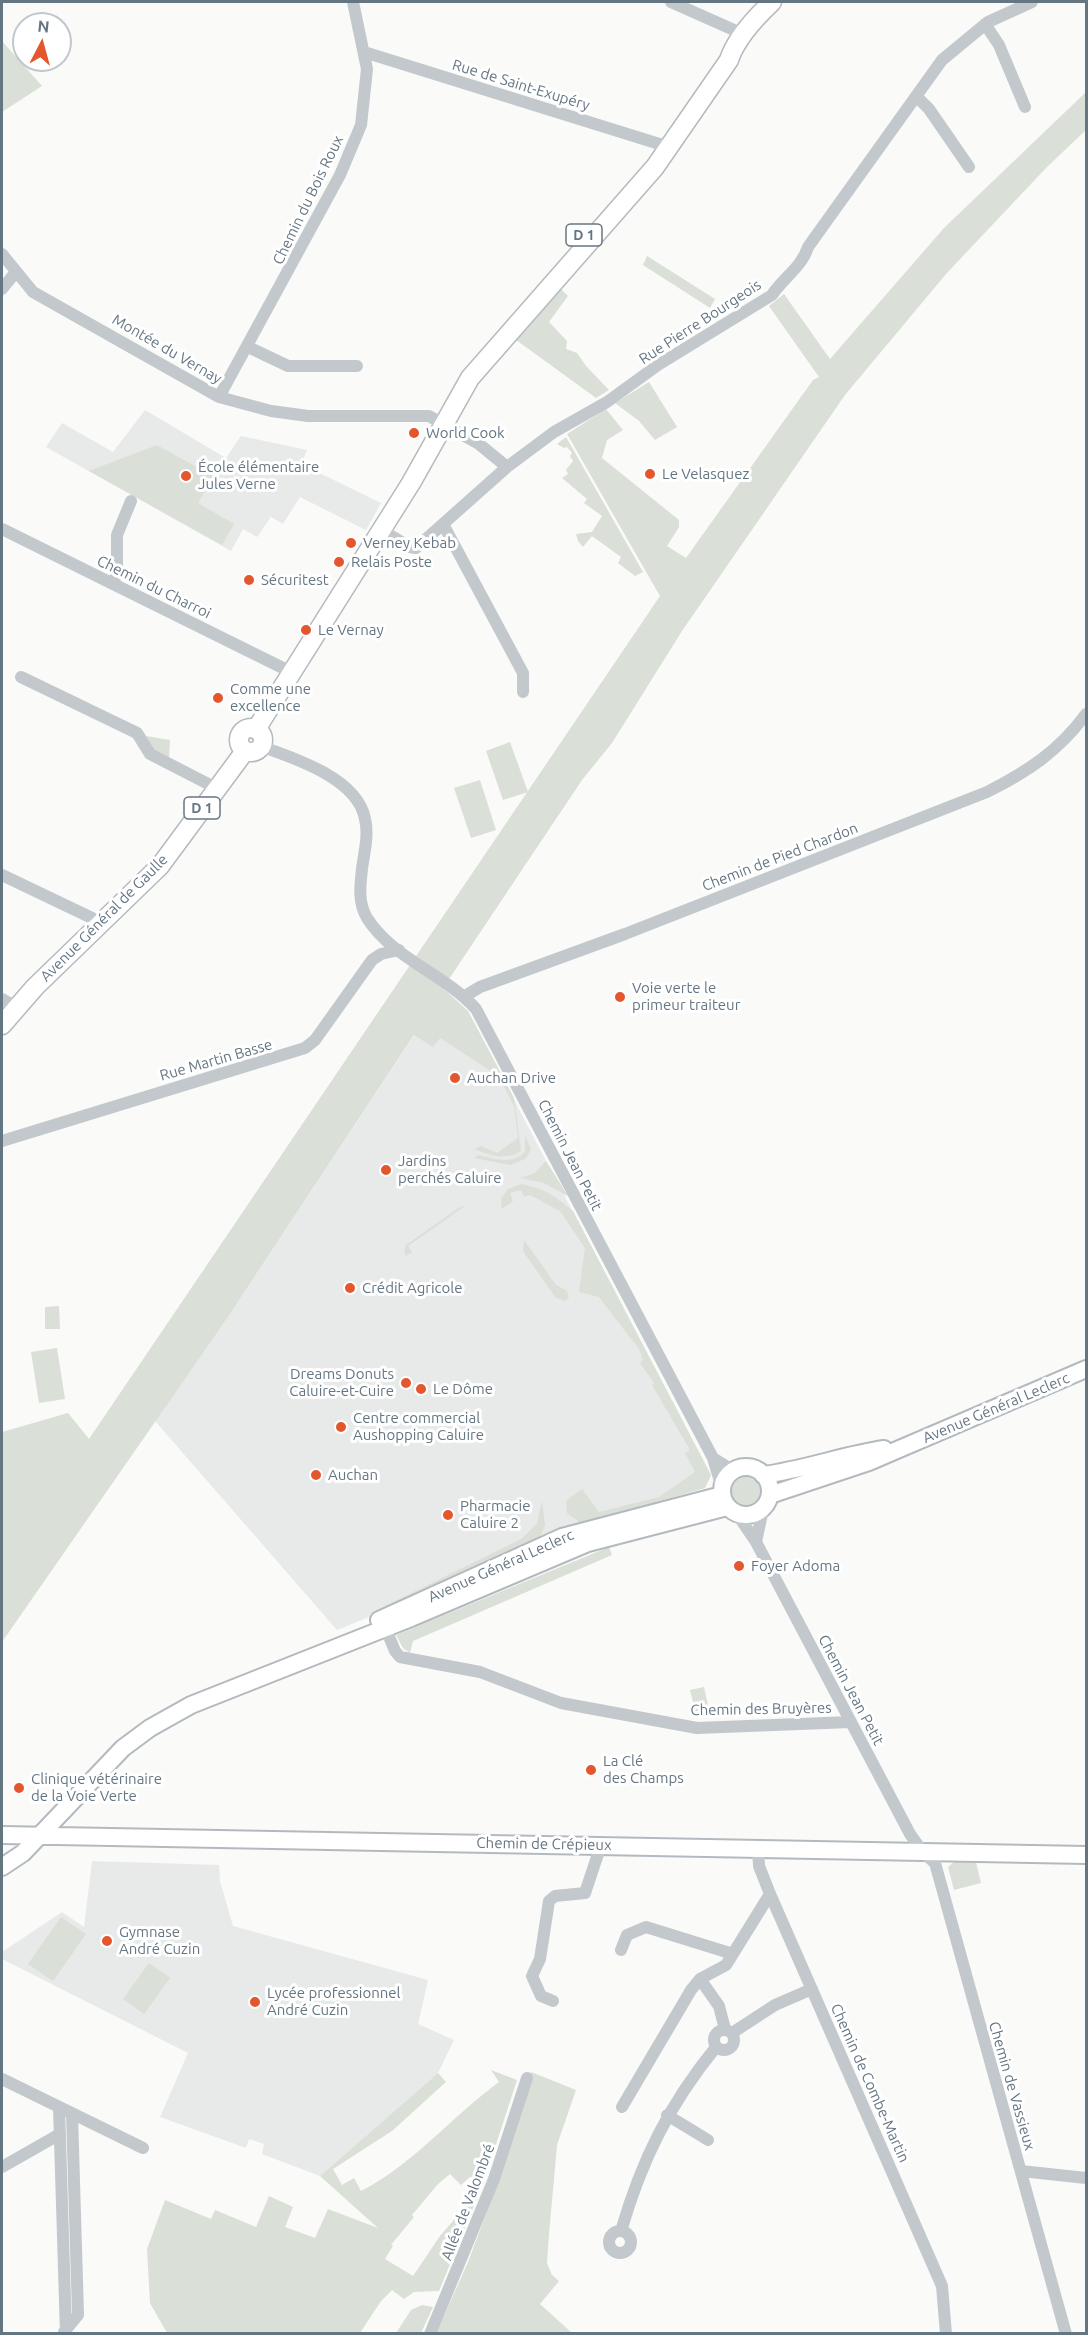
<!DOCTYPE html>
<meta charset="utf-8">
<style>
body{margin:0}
#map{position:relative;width:1088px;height:2335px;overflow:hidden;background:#fafaf8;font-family:Ubuntu,sans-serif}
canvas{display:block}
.frame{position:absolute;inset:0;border:3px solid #657683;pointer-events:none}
.north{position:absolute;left:12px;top:12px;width:60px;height:60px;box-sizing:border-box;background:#fff;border:2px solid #c1c8cd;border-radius:50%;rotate:6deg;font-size:16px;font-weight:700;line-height:24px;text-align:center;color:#657683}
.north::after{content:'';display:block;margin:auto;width:21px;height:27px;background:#e4572e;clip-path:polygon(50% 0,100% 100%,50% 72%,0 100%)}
</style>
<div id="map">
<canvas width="1088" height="2335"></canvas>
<div class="frame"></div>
<div class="north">N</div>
</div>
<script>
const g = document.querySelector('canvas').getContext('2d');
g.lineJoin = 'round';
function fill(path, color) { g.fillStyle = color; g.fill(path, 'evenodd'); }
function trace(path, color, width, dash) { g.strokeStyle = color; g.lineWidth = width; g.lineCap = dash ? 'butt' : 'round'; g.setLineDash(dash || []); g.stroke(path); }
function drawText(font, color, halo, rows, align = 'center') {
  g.font = font + ' Ubuntu,sans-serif'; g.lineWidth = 6; g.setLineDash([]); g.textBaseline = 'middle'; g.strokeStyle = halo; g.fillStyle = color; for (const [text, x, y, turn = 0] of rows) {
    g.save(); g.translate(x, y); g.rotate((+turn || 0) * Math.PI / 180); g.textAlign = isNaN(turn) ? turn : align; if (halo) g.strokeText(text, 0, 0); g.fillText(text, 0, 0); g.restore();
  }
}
fill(new Path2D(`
 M 145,410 L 226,458 L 241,436 L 307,450 L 301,464 L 381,503 L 366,530 L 300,497 L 283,524 L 271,517 L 257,537 L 243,529 L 231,551 L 46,447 L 62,423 L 113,452 Z
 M 441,995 L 468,1011 L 546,1161 L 568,1196 L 564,1195 L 711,1475 L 705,1488 L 634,1507 L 625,1513 L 337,1630 L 155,1421 L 228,1317 Z
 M 92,1861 L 219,1865 L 220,1881 L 233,1926 L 428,1980 L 418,2024 L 454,2040 L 438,2073 L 320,2176 L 262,2154 L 264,2144 L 249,2139 L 246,2148 L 160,2117 L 188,2053 L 2,1959 L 2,1952 L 62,1912 L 84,1927 Z`), '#e8e9e9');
fill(new Path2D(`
 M 2,41 L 42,86 L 2,112 Z
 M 1086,92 L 1086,130 L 1047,167 L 946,274 L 845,395 L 682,631 L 612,743 L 582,780 L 443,988 L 468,1011 L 514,1098 L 521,1151 C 507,1161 488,1155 474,1149 L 481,1146 L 497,1153 L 518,1138 L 514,1106 L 494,1068 L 491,1071 L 440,1038 L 433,1047 L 414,1035 L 228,1317 L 2,1642 L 2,1432 L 68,1413 L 89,1439 L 660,596 L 567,434 L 606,409 L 623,430 L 607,440 L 602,458 L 679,520 L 679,527 L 667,546 L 686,558 L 813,380 L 819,377 L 769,306 L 784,294 L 830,359 L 944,228 Z
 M 647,256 L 715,299 L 710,308 L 643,265 Z
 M 560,288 L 568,296 L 549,322 L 567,341 L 566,349 L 577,353 L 586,366 L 609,390 L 596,398 L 512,337 Z
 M 649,382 L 677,427 L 655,440 L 639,421 L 615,403 Z
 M 566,437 L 643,572 L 635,576 L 618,563 L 621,557 L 592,536 L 583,547 L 578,541 L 576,534 L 592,532 L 602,516 L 584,503 L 587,499 L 562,478 L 568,474 L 566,470 L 573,461 L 570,456 L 572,453 L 567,447 L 564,448 L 557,444 Z
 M 157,445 L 213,476 L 198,503 L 234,524 L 222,545 L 89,471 Z
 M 146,736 L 170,740 L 169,759 L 155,752 Z
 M 510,742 L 528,792 L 503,800 L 486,751 Z
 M 480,780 L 496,830 L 471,838 L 454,788 Z
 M 525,1135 L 531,1150 L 525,1159 L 510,1165 L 474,1158 L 479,1155 C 493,1159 513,1165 525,1152 Z
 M 546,1161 L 568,1196 L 544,1183 L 520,1178 L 535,1173 Z
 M 521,1184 C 547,1189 553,1195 573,1211 L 711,1475 L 705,1488 L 582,1524 L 567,1513 L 566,1501 L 582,1489 L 599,1512 L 659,1497 L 695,1472 L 685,1453 L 690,1450 L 652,1385 L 654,1383 L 640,1363 L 643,1360 L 639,1349 L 599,1297 L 579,1292 L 585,1248 L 560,1211 L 530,1195 L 524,1197 L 521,1190 L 510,1193 L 513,1201 L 502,1209 L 501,1199 L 508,1189 Z
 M 465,1206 L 408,1246 L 412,1252 L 406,1256 L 404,1251 L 406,1245 L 460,1207 Z
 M 524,1240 L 556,1285 L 567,1291 L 569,1297 L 565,1301 L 556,1298 L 523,1251 Z
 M 59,1306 L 60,1329 L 45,1329 L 45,1307 Z
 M 57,1348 L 65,1399 L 39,1403 L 31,1352 Z
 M731 1492a15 15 0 1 1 30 0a15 15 0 1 1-30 0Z
 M 542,1501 L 545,1525 L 539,1539 L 373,1615 L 371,1613 L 521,1539 L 537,1524 Z
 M 609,1547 L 612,1555 L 413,1641 L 410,1653 L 403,1648 L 396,1635 Z
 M 704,1687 L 709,1710 L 696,1714 L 690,1690 Z
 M 955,1861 L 976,1862 L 981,1883 L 954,1890 L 948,1867 Z
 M 61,1917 L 86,1934 L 53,1981 L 28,1964 Z
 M 149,1963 L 170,1978 L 144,2014 L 123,1999 Z
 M 491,2070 L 517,2080 L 486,2175 L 470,2177 L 461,2185 L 450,2174 L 438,2184 L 412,2215 L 414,2217 L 391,2245 L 393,2246 L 385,2259 L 413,2276 L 440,2236 L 474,2197 L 469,2192 L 482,2186 L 439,2291 L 414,2292 L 404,2299 L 392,2290 L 381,2301 L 360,2333 L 167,2333 L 150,2303 L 147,2249 L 165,2200 L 211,2219 L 215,2210 L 256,2227 L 269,2196 L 293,2207 L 285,2227 L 315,2238 L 328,2209 L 378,2228 L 320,2176 L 438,2073 L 446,2082 L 392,2131 L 333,2169 L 342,2185 L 354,2178 L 361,2191 C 414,2164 451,2117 499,2082 Z
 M 531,2072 L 576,2090 L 557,2145 L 549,2234 L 547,2263 L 552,2275 L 559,2281 L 540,2304 L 572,2333 L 436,2334 L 468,2262 L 498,2182 Z
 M 422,2305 L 433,2307 L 421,2333 L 396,2333 L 411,2310 Z`), '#dadfd7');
const secondary = new Path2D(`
 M722 1491a24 24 0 1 1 48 0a24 24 0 1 1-48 0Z
 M 763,1475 C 804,1470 843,1455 884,1449
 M 770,1495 L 869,1462 L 1086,1369
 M 379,1620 L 562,1537 L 722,1495
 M 2,1835 L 1086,1855
 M 2,1867 L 23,1853 L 123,1748 L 150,1728 L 191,1705 L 411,1618 L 588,1543 L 727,1507`);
const primary = new Path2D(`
 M239 740a12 12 0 1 1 24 0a12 12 0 1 1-24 0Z
 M 258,731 L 260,723 L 411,483 L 470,378 L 655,167 L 729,60 C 736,38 755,18 772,2
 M 2,1025 L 35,987 L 160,866 L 245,751`);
trace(secondary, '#b3babf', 20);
trace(primary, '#b5babe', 21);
trace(new Path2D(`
 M 671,2 L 743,34
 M 985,24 L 999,45 L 1025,107
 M 364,52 L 669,147
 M 916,96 L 929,109 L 969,167
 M 2,254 L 33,292 L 219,397 L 271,411 L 308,416 L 429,416 L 479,444 L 507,467
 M 2,289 L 15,273
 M 248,347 L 288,366 L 357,366
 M 219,397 L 340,175 L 361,125 L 367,69 L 353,2
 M 443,524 L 523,673 L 523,692
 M 2,529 L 293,673
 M 381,530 L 410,547 L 416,548 L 507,467 L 554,432 L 607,402 L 658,365 L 772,295 C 783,278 802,267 808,247 L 942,60 L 988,22 L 1032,2
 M 113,584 L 117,572 L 117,535 L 131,501
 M 21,677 L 137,733 L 150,754 L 216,788
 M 260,746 C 295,758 358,779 365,819 C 369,835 364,853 362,869 C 360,886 358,903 367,918 C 393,959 445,974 476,1009 L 713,1458 L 722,1488
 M 2,875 L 92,918 L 98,924
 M 465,996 L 480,987 L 625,934 L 987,792 C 1027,772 1059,751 1086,714
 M 2,999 L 16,1007
 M 2,1141 L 305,1048 L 315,1040 L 372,960 L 381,954 L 399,950
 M 713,1458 L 734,1471
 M 737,1514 L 756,1542 L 910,1834 L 922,1851 L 935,1863 L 1066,2334
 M 756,1542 L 763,1509
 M 383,1622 L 395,1651 L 400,1657 L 480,1672 L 561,1703 L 697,1728 L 851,1722
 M 758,1848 L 759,1866 L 770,1894 L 942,2286 L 946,2334
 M 621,1950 L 627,1935 L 646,1927 L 733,1954
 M 700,1979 L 719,2006 L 725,2029
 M 553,2001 L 541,1996 L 532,1976 L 540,1959 L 549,1901 L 555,1896 L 585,1893 L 601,1845
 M714 2040a10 10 0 1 1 20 0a10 10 0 1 1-20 0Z
 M 732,2033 L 775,2005 L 812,1989
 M 2,2079 L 143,2148
 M 59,2107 L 66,2334
 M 622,2107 L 691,1990 L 700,1979 L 726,1965 L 770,1894
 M 667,2115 L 708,2140
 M 2,2167 L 60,2134
 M 1021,2171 L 1086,2178
 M 621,2231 C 642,2159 669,2105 716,2047
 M609 2242a11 11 0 1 1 22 0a11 11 0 1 1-22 0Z
 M 64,2332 L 78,2315 L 72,2114
 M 430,2334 L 494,2179 L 527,2078`), '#c3c8cc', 12);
trace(secondary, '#fff', 16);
trace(primary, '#fff', 18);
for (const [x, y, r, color] of [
 [414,433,6,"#e4572e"],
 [650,474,6,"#e4572e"],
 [186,476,6,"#e4572e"],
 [351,543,6,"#e4572e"],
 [339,562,6,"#e4572e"],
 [249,580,6,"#e4572e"],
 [306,630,6,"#e4572e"],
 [218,698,6,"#e4572e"],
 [620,997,6,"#e4572e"],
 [455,1078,6,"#e4572e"],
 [386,1170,6,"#e4572e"],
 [350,1288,6,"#e4572e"],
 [406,1383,6,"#e4572e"],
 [421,1389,6,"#e4572e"],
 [341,1427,6,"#e4572e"],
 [316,1475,6,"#e4572e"],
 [448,1515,6,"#e4572e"],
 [739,1566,6,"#e4572e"],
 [591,1770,6,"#e4572e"],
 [19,1788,6,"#e4572e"],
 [107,1941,6,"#e4572e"],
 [255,2002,6,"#e4572e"]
]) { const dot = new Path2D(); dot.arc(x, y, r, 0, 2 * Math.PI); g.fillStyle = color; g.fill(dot); trace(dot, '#fff', 2); }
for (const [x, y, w] of [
 [584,235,36],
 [202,808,36]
]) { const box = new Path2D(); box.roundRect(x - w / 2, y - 11, w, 22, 4.5); g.fillStyle = '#fff'; g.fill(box); trace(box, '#657683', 1.5); }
drawText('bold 14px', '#657683', null, [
 ["D 1",584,235],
 ["D 1",202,808]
]);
drawText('15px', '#657683', '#fff', [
 ["Rue de Saint-Exupéry",521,85,17],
 ["Chemin du Bois Roux",308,200,-64],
 ["Rue Pierre Bourgeois",700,322,-33],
 ["Montée du Vernay",167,349,30],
 ["Chemin du Charroi",154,587,26],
 ["Chemin de Pied Chardon",780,857,-21],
 ["Avenue Général de Gaulle",104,918,-45],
 ["Rue Martin Basse",216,1060,-16],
 ["Chemin Jean Petit",570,1155,63],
 ["Avenue Général Leclerc",996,1408,-23],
 ["Avenue Général Leclerc",501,1566,-24],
 ["Chemin Jean Petit",851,1690,62],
 ["Chemin des Bruyères",761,1709,-1],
 ["Chemin de Crépieux",544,1844,1],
 ["Chemin de Combe-Martin",870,2083,66],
 ["Chemin de Vassieux",1012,2086,74],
 ["Allée de Valombré",468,2202,-69]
]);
drawText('15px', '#657683', '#fff', [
 ["World Cook",426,433],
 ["École élémentaire",198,467],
 ["Jules Verne",198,484],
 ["Le Velasquez",662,474],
 ["Verney Kebab",363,543],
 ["Relais Poste",351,562],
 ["Sécuritest",261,580],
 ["Le Vernay",318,630],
 ["Comme une",230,689],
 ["excellence",230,706],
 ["Voie verte le",632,988],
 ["primeur traiteur",632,1005],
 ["Auchan Drive",467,1078],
 ["Jardins",398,1161],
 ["perchés Caluire",398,1178],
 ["Crédit Agricole",362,1288],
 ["Dreams Donuts",394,1374,"right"],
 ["Caluire-et-Cuire",394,1391,"right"],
 ["Le Dôme",433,1389],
 ["Centre commercial",353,1418],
 ["Aushopping Caluire",353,1435],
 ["Auchan",328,1475],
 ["Pharmacie",460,1506],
 ["Caluire 2",460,1523],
 ["Foyer Adoma",751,1566],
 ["La Clé",603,1761],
 ["des Champs",603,1778],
 ["Clinique vétérinaire",31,1779],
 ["de la Voie Verte",31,1796],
 ["Gymnase",119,1932],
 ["André Cuzin",119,1949],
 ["Lycée professionnel",267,1993],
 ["André Cuzin",267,2010]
], 'left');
</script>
